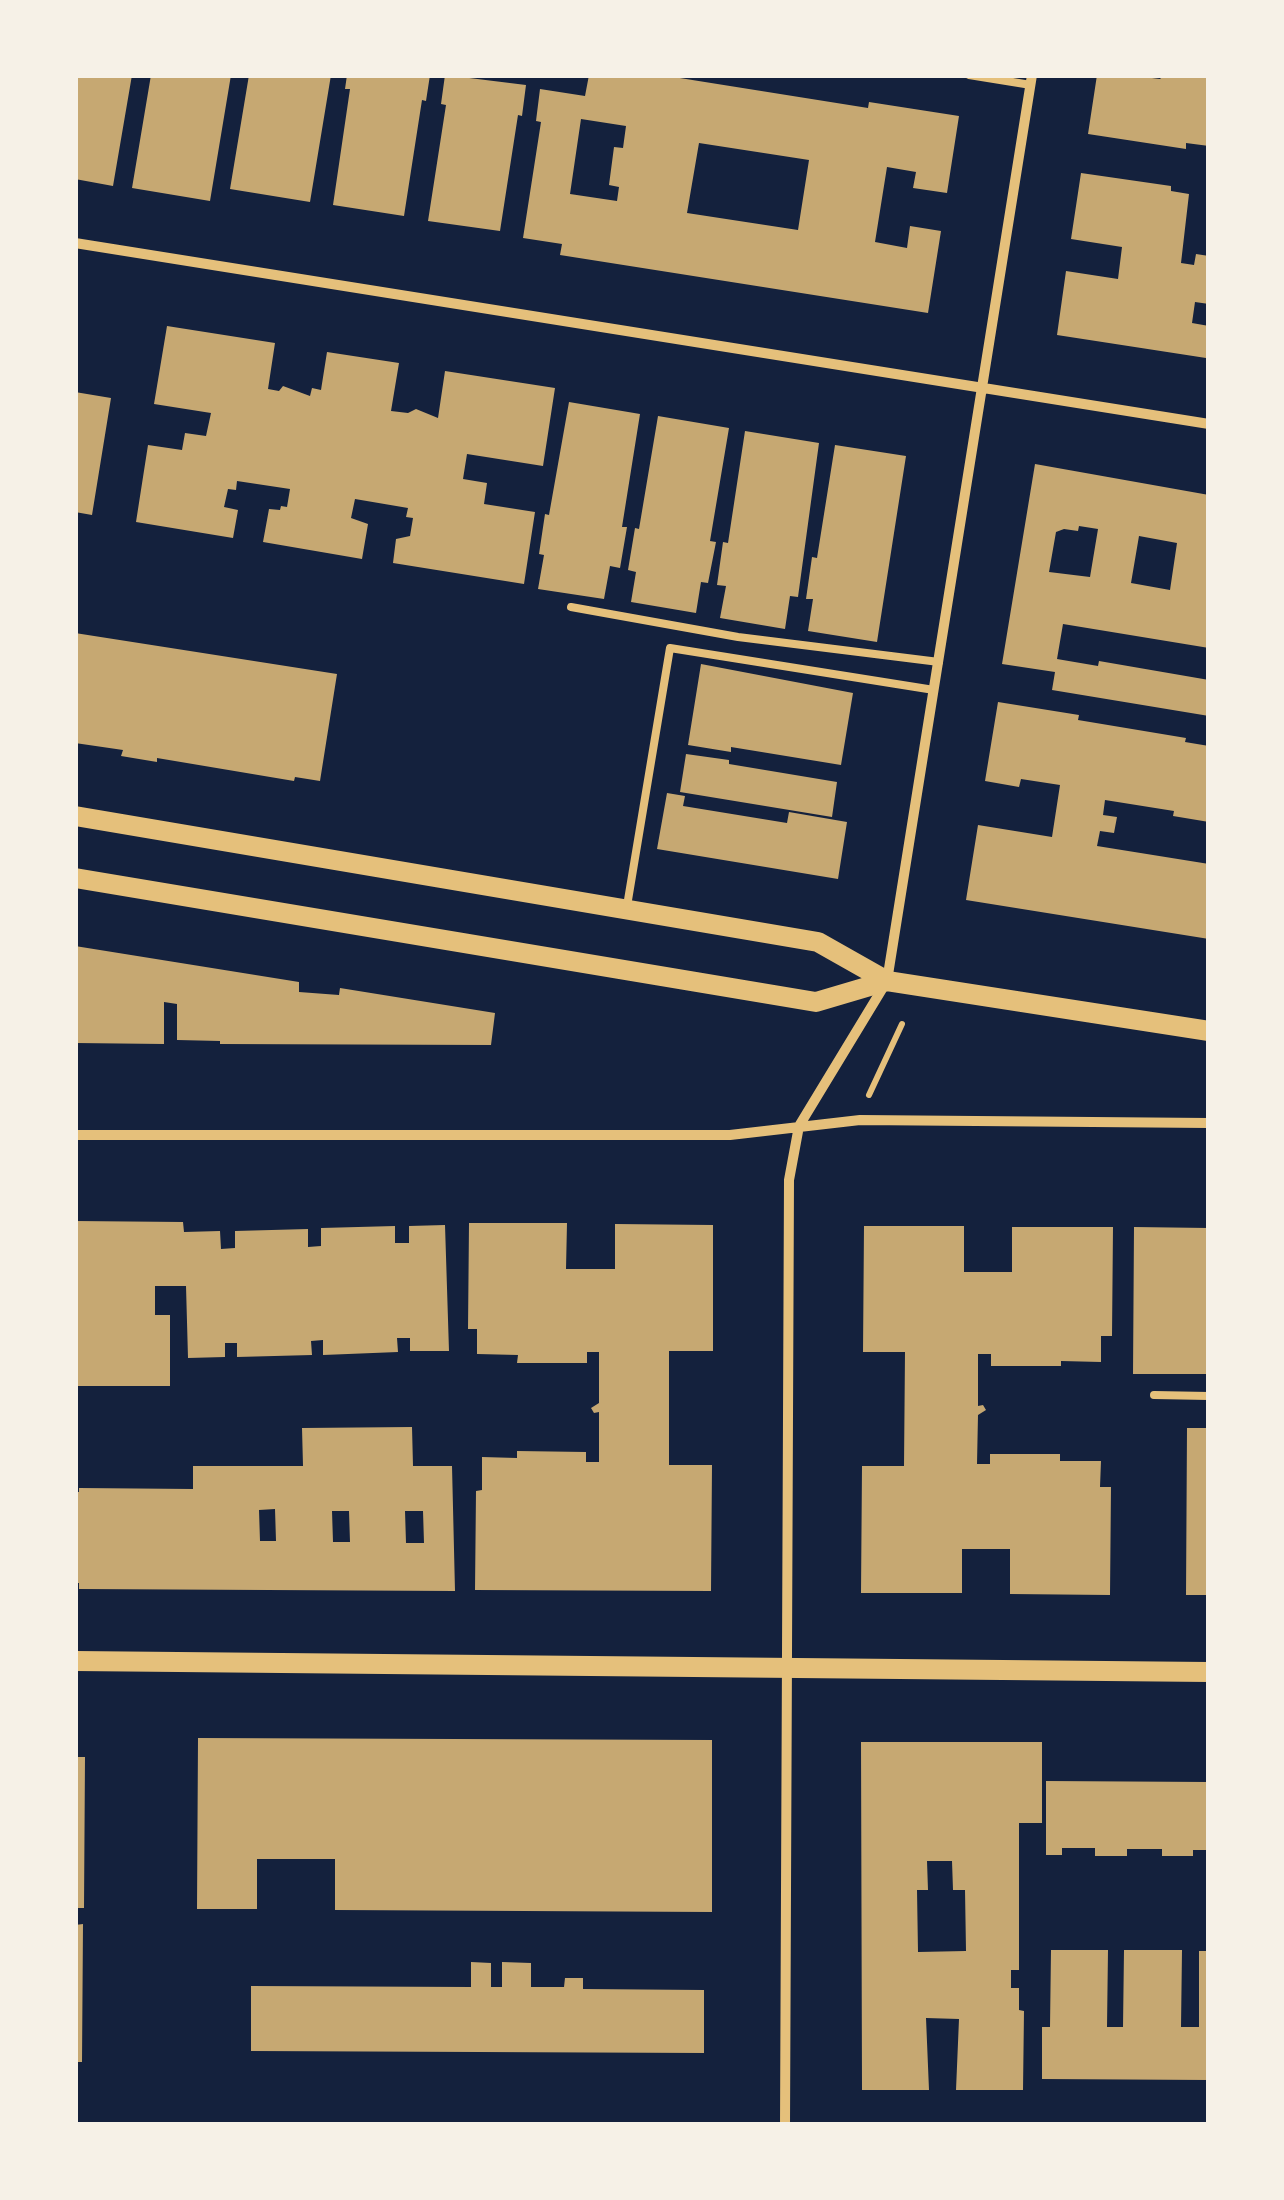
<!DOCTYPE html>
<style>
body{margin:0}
#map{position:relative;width:1284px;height:2200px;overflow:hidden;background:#14213d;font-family:"IBM Plex Sans",sans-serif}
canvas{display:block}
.frame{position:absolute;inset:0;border:78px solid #f6f1e7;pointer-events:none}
</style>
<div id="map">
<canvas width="1284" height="2200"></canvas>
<div class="frame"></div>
</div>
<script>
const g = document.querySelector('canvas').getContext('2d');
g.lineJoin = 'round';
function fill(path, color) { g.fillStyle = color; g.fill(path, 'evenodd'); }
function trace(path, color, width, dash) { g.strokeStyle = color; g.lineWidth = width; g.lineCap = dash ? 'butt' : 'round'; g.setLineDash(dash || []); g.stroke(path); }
fill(new Path2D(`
 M 75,75 L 132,75 L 113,186 L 75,179 Z
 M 151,75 L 231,75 L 210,201 L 132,188 Z
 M 249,75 L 331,75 L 310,202 L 230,189 Z
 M 347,75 L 430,75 L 426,101 L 422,100 L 404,216 L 333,205 L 350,89 L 345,89 Z
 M 445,75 L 526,85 L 522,116 L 518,115 L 500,231 L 428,221 L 446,105 L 441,104 Z
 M 589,75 L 661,75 L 868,108 L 869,102 L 959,116 L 947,193 L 913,188 L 916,172 L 887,167 L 875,242 L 907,248 L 910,226 L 941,231 L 928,313 L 560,255 L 562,244 L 523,238 L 541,122 L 536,121 L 540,89 L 585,96 ZM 581,119 L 626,126 L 623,148 L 614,147 L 609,185 L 619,187 L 617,201 L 570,194 ZM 699,143 L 809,160 L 798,230 L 687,213 Z
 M 1097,75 L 1153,75 L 1152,78 L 1160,79 L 1164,75 L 1209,75 L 1209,146 L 1186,143 L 1186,149 L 1088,134 Z
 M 1081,173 L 1171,186 L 1171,191 L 1189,194 L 1181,263 L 1194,265 L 1196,254 L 1209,256 L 1209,304 L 1195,302 L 1192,323 L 1209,326 L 1206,358 L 1057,335 L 1066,271 L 1118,279 L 1122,247 L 1071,239 Z
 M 167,326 L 275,343 L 268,389 L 279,391 L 283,386 L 310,396 L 312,388 L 321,390 L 327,352 L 399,363 L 391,411 L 408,413 L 416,409 L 438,418 L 445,371 L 555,388 L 543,466 L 467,454 L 463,479 L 487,483 L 484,504 L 535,512 L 524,584 L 393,563 L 396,539 L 410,536 L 413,518 L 406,517 L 408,508 L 355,499 L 351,518 L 368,524 L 362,559 L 263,542 L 269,509 L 280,510 L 281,506 L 287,507 L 290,489 L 237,481 L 236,490 L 228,489 L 224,507 L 238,510 L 233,538 L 136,522 L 148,445 L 182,450 L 185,433 L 206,436 L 211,413 L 154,404 Z
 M 75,392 L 111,398 L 92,515 L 75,512 Z
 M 569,402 L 640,414 L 622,527 L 627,527 L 620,568 L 610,566 L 604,599 L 538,589 L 544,555 L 539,554 L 545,514 L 549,515 Z
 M 658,416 L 729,428 L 710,541 L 716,542 L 708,583 L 701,582 L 696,613 L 631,602 L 636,572 L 628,570 L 635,528 L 639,529 Z
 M 745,431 L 819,443 L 798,597 L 790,596 L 785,629 L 720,618 L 726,586 L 717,585 L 723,542 L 728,543 Z
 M 835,445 L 906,456 L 877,642 L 808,631 L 813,599 L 806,599 L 812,557 L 817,558 Z
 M 1035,464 L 1209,495 L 1209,648 L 1063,624 L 1057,659 L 1098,666 L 1099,661 L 1209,680 L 1209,716 L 1052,690 L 1055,672 L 1002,664 ZM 1079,526 L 1098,529 L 1090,577 L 1049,572 L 1056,532 L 1064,529 L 1078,531 ZM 1139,536 L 1177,543 L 1170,590 L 1131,583 Z
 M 75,633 L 337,674 L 320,781 L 295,777 L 294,781 L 157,758 L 157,762 L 121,756 L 123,750 L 75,743 Z
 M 701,664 L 853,693 L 841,765 L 731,747 L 731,752 L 688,745 Z
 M 998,702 L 1079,715 L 1078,720 L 1186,738 L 1185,742 L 1209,746 L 1209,822 L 1173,816 L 1174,811 L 1105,800 L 1103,815 L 1117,817 L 1114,833 L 1100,831 L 1097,846 L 1209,864 L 1209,939 L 966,900 L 978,825 L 1052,837 L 1060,785 L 1021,779 L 1019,787 L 985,781 Z
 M 686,754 L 729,760 L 729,764 L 837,782 L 832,817 L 680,792 Z
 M 667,793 L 685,796 L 683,806 L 787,823 L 789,812 L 847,822 L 838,879 L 657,849 Z
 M 75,946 L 299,982 L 299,992 L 339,995 L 340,988 L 495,1013 L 491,1045 L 220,1044 L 220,1041 L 177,1040 L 177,1004 L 164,1002 L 164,1044 L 75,1043 Z
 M 75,1221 L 183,1222 L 184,1232 L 220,1231 L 221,1249 L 235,1248 L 235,1231 L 308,1229 L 308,1247 L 321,1246 L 321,1228 L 395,1226 L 395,1243 L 409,1243 L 409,1226 L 445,1225 L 449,1351 L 410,1351 L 410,1338 L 397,1338 L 398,1352 L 323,1355 L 323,1340 L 311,1341 L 312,1355 L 237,1357 L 237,1343 L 225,1343 L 225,1357 L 188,1358 L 186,1286 L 155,1286 L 155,1315 L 170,1315 L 170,1386 L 75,1386 Z
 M 469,1223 L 567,1223 L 566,1269 L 615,1269 L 615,1224 L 713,1225 L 713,1351 L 669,1351 L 669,1465 L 712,1465 L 711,1591 L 475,1590 L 476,1491 L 482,1490 L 482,1457 L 517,1458 L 517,1451 L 586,1452 L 586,1462 L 599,1462 L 599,1412 L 594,1413 L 591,1408 L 599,1403 L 599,1352 L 587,1352 L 587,1363 L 517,1363 L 518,1355 L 477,1354 L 477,1329 L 468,1329 Z
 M 864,1226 L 964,1226 L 964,1272 L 1012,1272 L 1012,1227 L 1113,1227 L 1112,1336 L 1101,1336 L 1101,1362 L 1061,1361 L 1061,1366 L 991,1366 L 991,1354 L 978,1354 L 978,1406 L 983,1405 L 986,1410 L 978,1415 L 977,1464 L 990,1464 L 990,1454 L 1060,1454 L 1060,1461 L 1101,1461 L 1100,1487 L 1111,1487 L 1110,1595 L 1010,1594 L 1010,1549 L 962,1549 L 962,1593 L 861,1593 L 862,1466 L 904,1466 L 905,1352 L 863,1352 Z
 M 1134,1227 L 1209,1228 L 1209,1374 L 1133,1374 Z
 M 412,1427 L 413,1466 L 452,1466 L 455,1591 L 79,1589 L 79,1583 L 75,1583 L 75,1492 L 79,1492 L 79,1488 L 193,1489 L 193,1466 L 303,1466 L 302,1428 ZM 275,1509 L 276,1541 L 260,1541 L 259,1510 ZM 332,1511 L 349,1511 L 350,1542 L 333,1542 ZM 405,1511 L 423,1511 L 424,1543 L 406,1543 Z
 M 1187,1428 L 1209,1428 L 1209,1595 L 1186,1595 Z
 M 198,1738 L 712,1740 L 712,1912 L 335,1910 L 335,1859 L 257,1859 L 257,1909 L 197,1909 Z
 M 861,1742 L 1042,1742 L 1042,1823 L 1019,1823 L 1019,1970 L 1011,1970 L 1011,1988 L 1019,1988 L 1019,2010 L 1024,2011 L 1023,2090 L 956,2090 L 959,2019 L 926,2018 L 929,2090 L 862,2090 ZM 927,1861 L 952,1861 L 953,1890 L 965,1890 L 966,1951 L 918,1952 L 917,1890 L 928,1890 Z
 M 75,1757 L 85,1757 L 84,1908 L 75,1908 Z
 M 1046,1781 L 1209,1782 L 1209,1850 L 1193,1850 L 1193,1856 L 1162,1856 L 1162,1849 L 1127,1849 L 1127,1856 L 1095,1856 L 1095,1848 L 1062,1848 L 1062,1855 L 1046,1855 Z
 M 83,1924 L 82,2062 L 75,2062 L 75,1925 Z
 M 1051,1950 L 1108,1950 L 1107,2027 L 1123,2027 L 1124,1950 L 1182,1950 L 1181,2027 L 1199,2027 L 1199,1951 L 1209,1951 L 1209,2080 L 1042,2079 L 1042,2027 L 1050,2027 Z
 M 471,1962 L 491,1963 L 491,1987 L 502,1987 L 502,1962 L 531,1963 L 531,1987 L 564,1987 L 565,1978 L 583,1978 L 583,1989 L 704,1990 L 704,2053 L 251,2051 L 251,1986 L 471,1987 Z`), '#c6a872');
trace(new Path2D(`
 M 869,1095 L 902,1024`), '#e5c07b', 6);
trace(new Path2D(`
 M 969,75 L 1031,85
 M 571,607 L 738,637 L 939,662
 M 627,906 L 670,648 L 934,690
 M 1154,1395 L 1209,1396`), '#e5c07b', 8);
trace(new Path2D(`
 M 75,243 L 1209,424
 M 75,1135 L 730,1135 L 860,1120 L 1209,1123
 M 785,2125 L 789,1180 L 799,1126 L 887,981 L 1032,75`), '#e5c07b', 10);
trace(new Path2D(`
 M 75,816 L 818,942 L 887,981 L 1209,1031
 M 75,878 L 816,1002 L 887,981
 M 75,1661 L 1209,1672`), '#e5c07b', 20);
</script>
